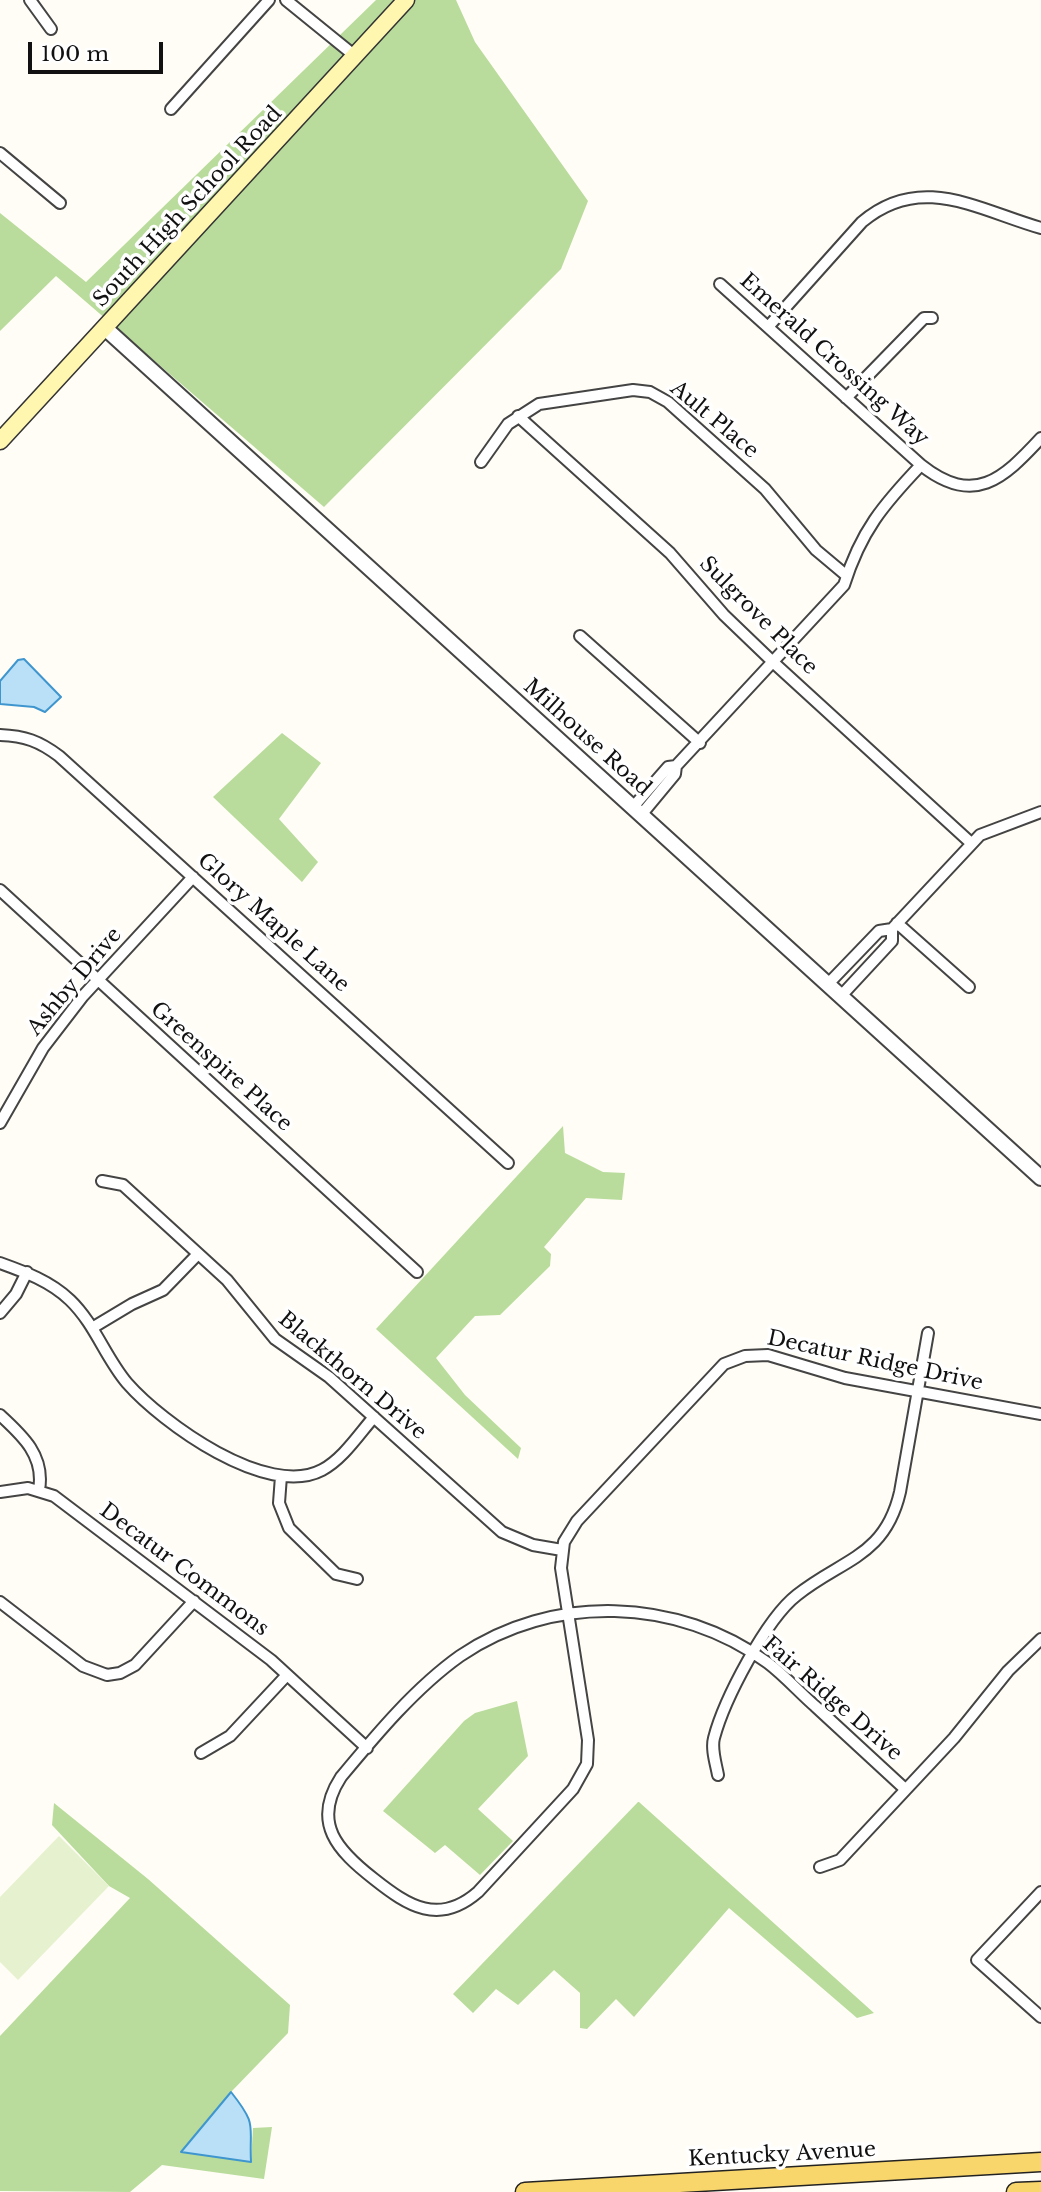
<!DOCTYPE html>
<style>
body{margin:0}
#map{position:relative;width:1041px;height:2192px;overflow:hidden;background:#fffdf5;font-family:"Libre Baskerville",serif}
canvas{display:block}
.scale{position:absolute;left:28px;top:42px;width:135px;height:32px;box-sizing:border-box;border:4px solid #111;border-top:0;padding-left:9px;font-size:21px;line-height:24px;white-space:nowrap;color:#111;-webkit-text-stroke:5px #fff;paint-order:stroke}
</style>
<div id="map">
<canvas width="1041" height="2192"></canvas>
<div class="scale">100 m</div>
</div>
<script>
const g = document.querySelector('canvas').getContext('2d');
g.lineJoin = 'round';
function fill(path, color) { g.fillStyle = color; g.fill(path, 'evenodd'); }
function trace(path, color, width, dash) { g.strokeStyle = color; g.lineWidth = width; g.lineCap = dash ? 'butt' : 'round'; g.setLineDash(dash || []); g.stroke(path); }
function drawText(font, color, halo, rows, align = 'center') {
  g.font = font + ' "Libre Baskerville",serif'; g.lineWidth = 7; g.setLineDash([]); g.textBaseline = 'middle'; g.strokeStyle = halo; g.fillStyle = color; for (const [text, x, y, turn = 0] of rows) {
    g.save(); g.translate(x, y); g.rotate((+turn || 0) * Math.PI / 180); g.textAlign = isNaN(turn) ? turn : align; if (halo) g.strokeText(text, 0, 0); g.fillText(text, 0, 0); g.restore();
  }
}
fill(new Path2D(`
 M 376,0 L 456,0 L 475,42 L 588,201 L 561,269 L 324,507 L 56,276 L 0,331 L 0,213 L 86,282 Z
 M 282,733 L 321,763 L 279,819 L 318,862 L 302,882 L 213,797 Z
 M 563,1126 L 565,1153 L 603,1172 L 625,1173 L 622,1200 L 586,1198 L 544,1247 L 551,1254 L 550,1266 L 500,1315 L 475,1316 L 436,1358 L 465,1395 L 521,1448 L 518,1459 L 376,1329 Z
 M 517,1701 L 528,1756 L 478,1809 L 513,1841 L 480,1875 L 445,1845 L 435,1853 L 383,1811 L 464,1721 L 475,1713 Z
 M 638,1802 L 639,1802 L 874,2013 L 857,2018 L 729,1908 L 634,2017 L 616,1999 L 587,2029 L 580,2028 L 580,1993 L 554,1970 L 518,2005 L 496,1989 L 473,2013 L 453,1994 Z
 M 54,1803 L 148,1879 L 290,2005 L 288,2033 L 231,2092 L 182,2151 L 251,2162 L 253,2128 L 272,2127 L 264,2179 L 162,2165 L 130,2192 L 0,2191 L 0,2036 L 130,1898 L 109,1886 L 52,1825 Z`), '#b9dc9c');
fill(new Path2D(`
 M 59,1836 L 109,1886 L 18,1980 L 0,1962 L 0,1897 Z`), '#e6f2cf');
const water = new Path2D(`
 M 24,659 L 61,697 L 45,712 L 34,707 L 0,704 L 0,681 L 18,660 Z
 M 231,2092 C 258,2126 249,2124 251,2162 L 181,2152 Z`);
fill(water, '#b9e0f7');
trace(water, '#3f96cf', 2);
const minor = new Path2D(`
 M 30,0 L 51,29
 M 286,0 L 355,56
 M 171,109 L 269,0
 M 0,153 L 60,203
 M 720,284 L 921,465 C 974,507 1003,479 1041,438
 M 768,327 L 862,222 C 921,172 978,210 1041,228
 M 846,398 L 924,318 L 932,318
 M 518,416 L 670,553 L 724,615 L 774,663 L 971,843
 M 481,462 L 508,424 L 539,404 L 633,390 L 650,392 L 668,402 L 765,489 L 816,550 L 847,576
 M 580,636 L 700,743
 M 0,735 C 25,736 39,741 59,756 L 508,1163
 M 676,766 L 844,585 C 861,531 883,505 921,465
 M 633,807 L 668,767 L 676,766 L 675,774 L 641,815
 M 0,890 L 417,1272
 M 897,923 L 969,987
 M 828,984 L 879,931 L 892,929 L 980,835 L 1041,812
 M 841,996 L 892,941 L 892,929
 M 0,1123 L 43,1048 L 83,996 L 193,877
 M 102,1181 L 123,1185 L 227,1280 L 275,1339 L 329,1377 L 502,1532 L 533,1545 L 562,1550
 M 0,1263 C 25,1272 50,1281 70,1300 C 95,1324 105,1357 127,1383 C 162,1423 267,1499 322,1470 C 343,1459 359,1434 374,1417
 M 0,1313 L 16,1294 L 27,1272
 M 92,1328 L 132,1304 L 163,1290 L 198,1254
 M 0,1415 C 23,1436 45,1456 39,1490
 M 281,1476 L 279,1503 L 289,1528 L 336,1574 L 357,1579
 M 0,1492 L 28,1488 L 54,1496 L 271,1660 L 367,1748
 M 0,1602 L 83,1666 L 107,1675 L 120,1673 L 135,1665 L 194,1601
 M 201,1753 L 230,1736 L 287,1675
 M 718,1775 C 716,1764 711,1749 714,1738 C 724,1700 766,1619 797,1595 C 842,1559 885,1557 900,1492 L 928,1333
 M 905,1789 C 875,1761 845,1734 815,1706 C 799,1692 785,1676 768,1663 C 678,1597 552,1593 460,1656 C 415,1688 376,1735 341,1777 C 311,1823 338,1851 374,1879 C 408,1906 439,1926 478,1892 L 573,1789 L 587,1764 L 588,1740 L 561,1568 L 564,1542 L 577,1521 L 724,1364 L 745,1356 L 768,1355 L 845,1378 L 1041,1414
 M 820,1867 L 840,1860 L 954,1738 L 1008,1671 L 1041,1639
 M 1041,1892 L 977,1960 L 1041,2017`);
const tertiary = new Path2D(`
 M 105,328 L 1041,1178`);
const secondary = new Path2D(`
 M 0,441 L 406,0`);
const primary = new Path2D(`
 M 525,2192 L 1041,2162
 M 1016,2192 L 1041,2191`);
trace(minor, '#444', 14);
trace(tertiary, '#444', 18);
trace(secondary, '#333', 19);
trace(primary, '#222', 21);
trace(minor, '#fff', 10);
trace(tertiary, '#fff', 14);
trace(secondary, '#fff6b0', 16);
trace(primary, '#f9d66b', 18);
drawText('21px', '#111', '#fff', [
 ["South High School Road",188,207,-47],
 ["Emerald Crossing Way",834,360,42],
 ["Ault Place",714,420,40],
 ["Sulgrove Place",758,616,45],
 ["Milhouse Road",587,738,42],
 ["Glory Maple Lane",273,923,42],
 ["Ashby Drive",75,982,-50],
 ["Greenspire Place",221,1067,42],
 ["Decatur Ridge Drive",875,1361,12],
 ["Blackthorn Drive",352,1376,40],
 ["Decatur Commons",184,1570,37],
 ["Fair Ridge Drive",832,1699,41],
 ["Kentucky Avenue",782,2155,-3]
]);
</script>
